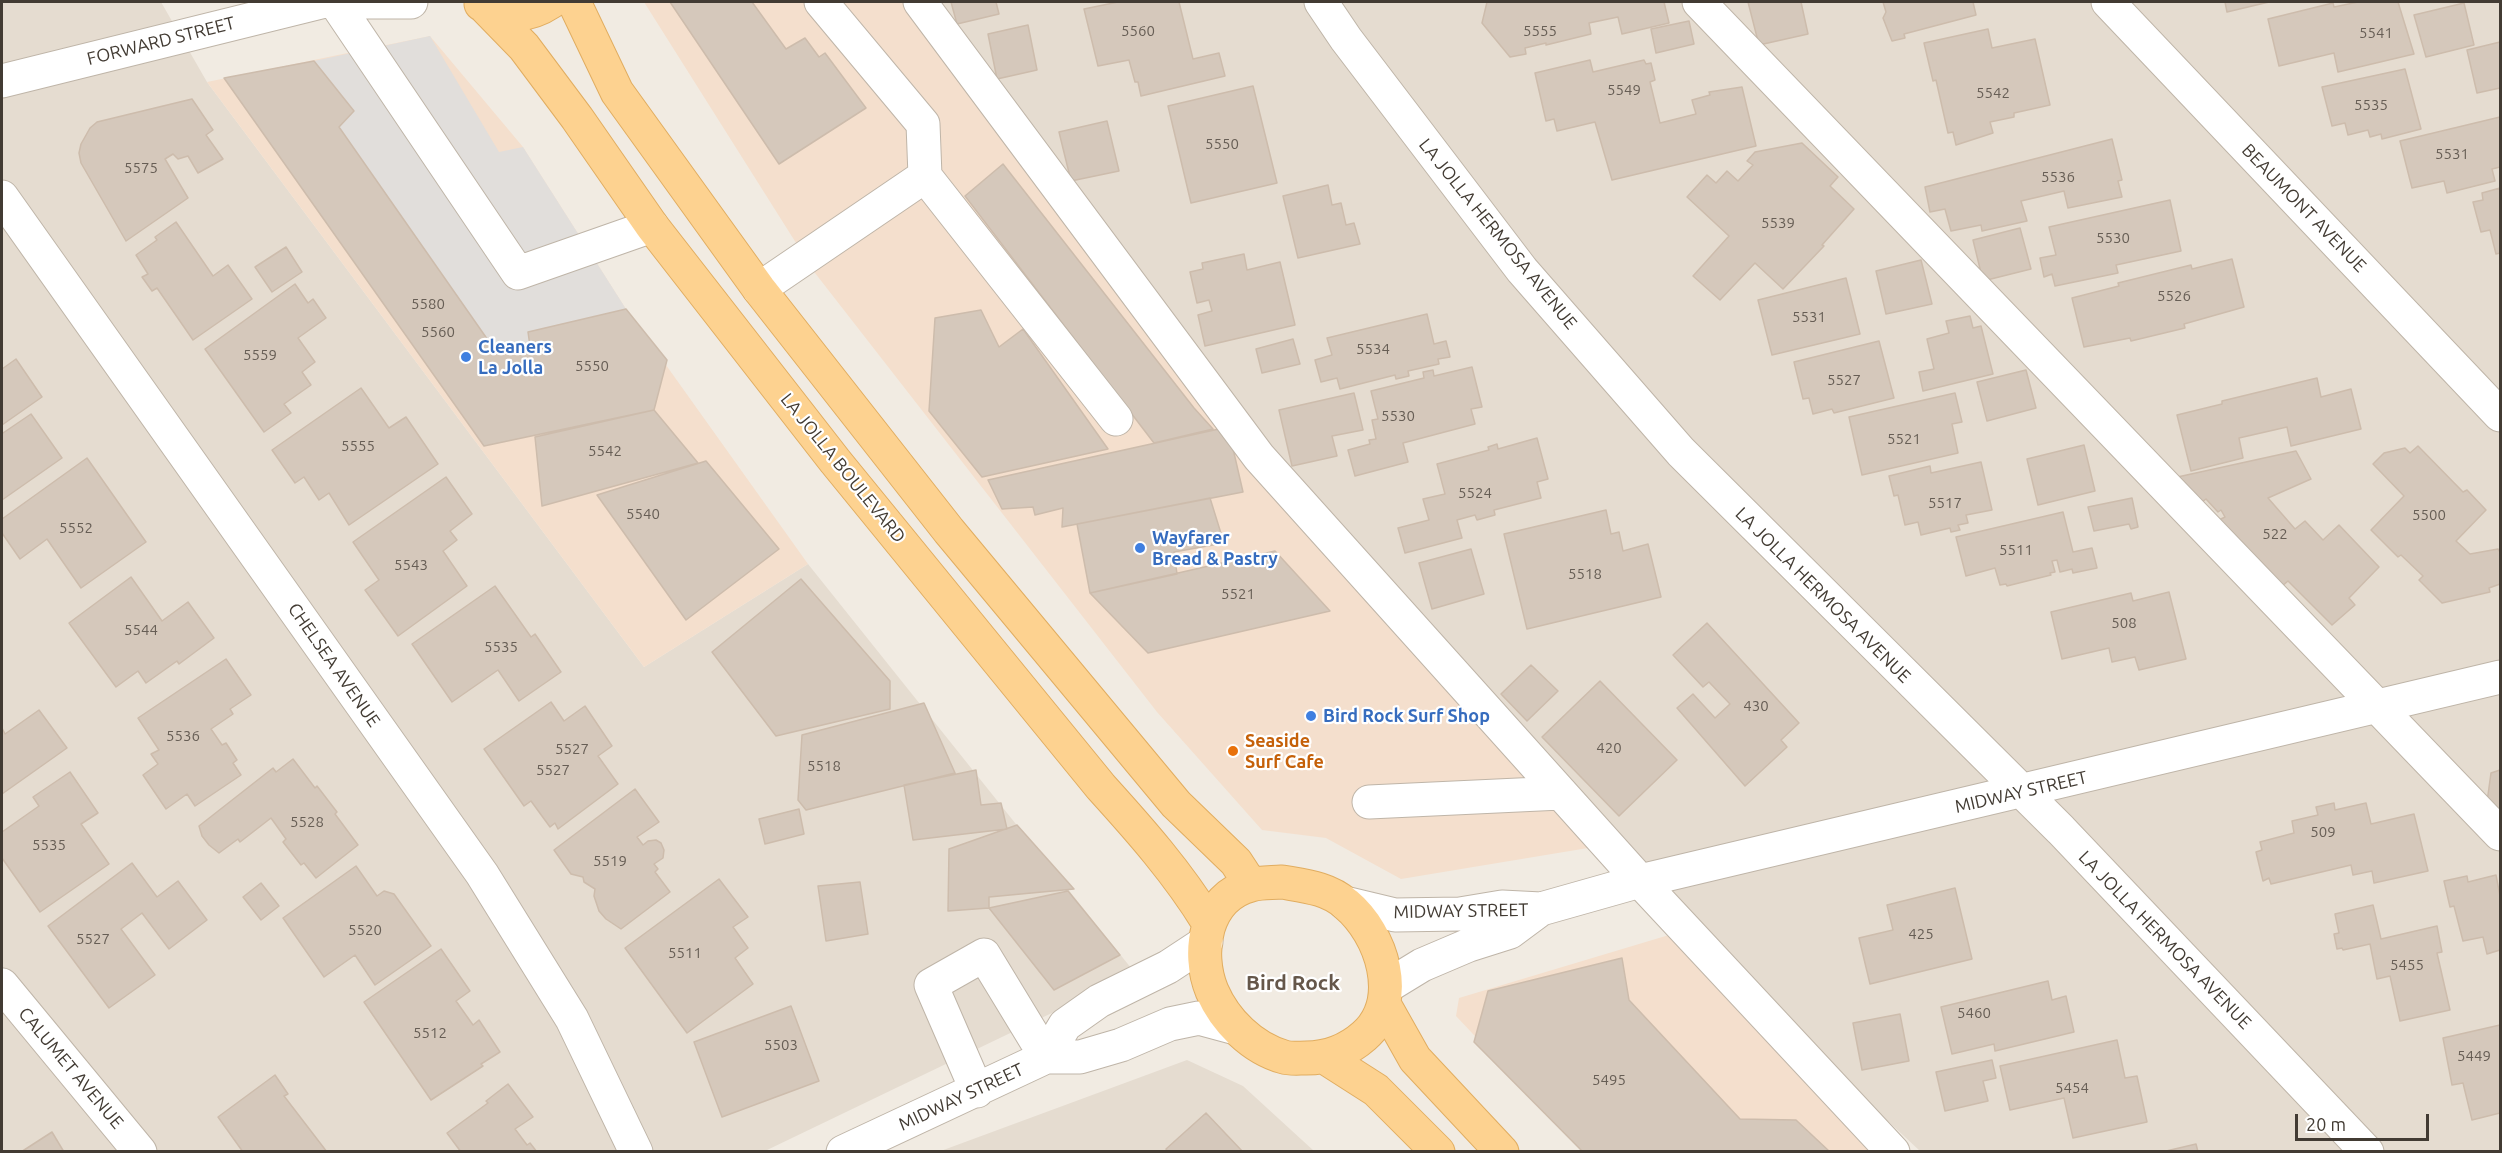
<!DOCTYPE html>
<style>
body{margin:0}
#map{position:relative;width:2502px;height:1153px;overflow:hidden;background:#f1ebe2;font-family:Ubuntu,sans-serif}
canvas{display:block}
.frame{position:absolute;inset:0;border:3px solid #423b33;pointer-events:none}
.scale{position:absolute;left:2295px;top:1114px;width:134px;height:27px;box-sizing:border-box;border:3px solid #423b33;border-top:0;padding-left:8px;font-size:18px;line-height:21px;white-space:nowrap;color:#423b33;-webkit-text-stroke:4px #fff;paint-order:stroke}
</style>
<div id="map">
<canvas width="2502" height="1153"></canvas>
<div class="frame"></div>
<div class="scale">20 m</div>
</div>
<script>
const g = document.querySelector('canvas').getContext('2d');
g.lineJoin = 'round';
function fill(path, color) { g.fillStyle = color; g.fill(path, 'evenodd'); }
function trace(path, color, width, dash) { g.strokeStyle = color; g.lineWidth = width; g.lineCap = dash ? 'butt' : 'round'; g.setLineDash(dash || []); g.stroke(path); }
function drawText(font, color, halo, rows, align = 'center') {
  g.font = font + ' Ubuntu,sans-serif'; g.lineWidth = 4.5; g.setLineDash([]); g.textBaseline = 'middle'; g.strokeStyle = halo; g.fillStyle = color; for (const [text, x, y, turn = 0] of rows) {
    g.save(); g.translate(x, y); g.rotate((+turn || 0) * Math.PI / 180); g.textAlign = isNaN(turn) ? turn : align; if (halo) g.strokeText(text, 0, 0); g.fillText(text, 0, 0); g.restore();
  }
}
fill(new Path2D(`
 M 2,2 L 161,2 L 207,82 L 644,667 L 808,564 L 1135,973 L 765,1151 L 2,1152 Z
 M 909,2 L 2500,2 L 2500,1151 L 1920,1151 L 1594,847 Z
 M 1187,1060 L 1243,1086 L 1314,1151 L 938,1152 Z`), '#e5dcd0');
fill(new Path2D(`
 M 644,2 L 909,2 L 1594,847 L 1401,879 L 1326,838 L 1262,830 L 1157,712 L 815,273 Z
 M 430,36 L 523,147 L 626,309 L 808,564 L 644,667 L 207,82 Z
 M 1669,935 L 1882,1151 L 1583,1151 L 1456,1016 L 1459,998 Z`), '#f4dfcd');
fill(new Path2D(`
 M 430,36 L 499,152 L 523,147 L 626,309 L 529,332 L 530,346 L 497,353 L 339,127 L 354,111 L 314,61 Z`), '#e1dedb');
const building = new Path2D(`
 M 670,2 L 752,2 L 786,49 L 805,38 L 819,57 L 825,53 L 866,108 L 779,164 Z
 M 951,2 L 996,2 L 999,14 L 957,24 Z
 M 1118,2 L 1179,2 L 1193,59 L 1219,53 L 1225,76 L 1141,96 L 1138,82 L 1135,82 L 1129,60 L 1098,66 L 1084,9 Z
 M 1487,2 L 1664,2 L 1669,23 L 1622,34 L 1618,17 L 1589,23 L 1591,34 L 1546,45 L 1546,43 L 1525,48 L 1526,54 L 1510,57 L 1482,23 Z
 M 1748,2 L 1801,2 L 1808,34 L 1759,45 Z
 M 1883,2 L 1973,2 L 1976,15 L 1904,34 L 1905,38 L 1892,41 L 1883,18 L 1886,12 Z
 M 2225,2 L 2269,2 L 2227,12 Z
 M 2358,2 L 2398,2 L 2414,54 L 2338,72 L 2334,53 L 2279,66 L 2268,19 L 2333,3 L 2334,7 Z
 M 2464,3 L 2474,45 L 2426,57 L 2414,15 Z
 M 1689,21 L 1694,44 L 1656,53 L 1651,29 Z
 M 1028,25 L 1037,70 L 997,79 L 988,34 Z
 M 1988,29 L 1992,48 L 2035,39 L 2050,105 L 2014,113 L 2014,117 L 1990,122 L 1993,133 L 1956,145 L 1953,132 L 1948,133 L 1936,80 L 1933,81 L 1924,43 Z
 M 2500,42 L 2500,88 L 2477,93 L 2467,50 Z
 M 1590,60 L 1593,72 L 1644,60 L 1646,64 L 1651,63 L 1655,80 L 1650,82 L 1660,123 L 1696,114 L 1692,100 L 1710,95 L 1709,92 L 1742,87 L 1756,146 L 1612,180 L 1595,122 L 1557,131 L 1554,119 L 1546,121 L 1535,73 Z
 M 314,61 L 354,111 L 339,127 L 497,353 L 530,346 L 528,332 L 626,309 L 667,360 L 654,410 L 484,446 L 224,78 Z
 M 2405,69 L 2421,129 L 2382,139 L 2381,134 L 2370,137 L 2368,130 L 2348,135 L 2345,123 L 2332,126 L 2322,87 Z
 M 1253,86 L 1277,183 L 1191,203 L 1168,106 Z
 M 192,99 L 213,130 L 206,135 L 223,159 L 198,173 L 188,156 L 178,159 L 173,154 L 165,159 L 188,198 L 126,241 L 81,163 L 79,153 L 81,144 L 90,128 L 97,122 Z
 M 2500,117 L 2500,167 L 2492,169 L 2495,181 L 2447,193 L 2444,181 L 2412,188 L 2400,141 Z
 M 1107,121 L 1119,171 L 1071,181 L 1059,132 Z
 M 2112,139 L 2122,180 L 2118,181 L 2122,197 L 2068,208 L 2064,191 L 2021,201 L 2027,221 L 1982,231 L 1981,225 L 1951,231 L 1945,209 L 1930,212 L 1925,187 Z
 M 1802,143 L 1838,177 L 1830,186 L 1854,209 L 1822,245 L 1824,246 L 1783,289 L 1755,263 L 1720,300 L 1693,276 L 1729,236 L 1687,197 L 1707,175 L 1716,183 L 1727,171 L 1738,181 L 1753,165 L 1747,161 L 1755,152 Z
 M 1003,164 L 1194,408 L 1213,429 L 1154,443 L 965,196 Z
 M 1328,185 L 1332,205 L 1341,203 L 1346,225 L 1354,223 L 1360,244 L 1298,258 L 1283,196 Z
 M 2500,188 L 2500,253 L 2496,254 L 2490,230 L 2481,232 L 2473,202 L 2483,200 L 2482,193 Z
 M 2170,200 L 2181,251 L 2116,265 L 2118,273 L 2055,286 L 2052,274 L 2044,277 L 2040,258 L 2056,255 L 2049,227 Z
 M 176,222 L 213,276 L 228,265 L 252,299 L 193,340 L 157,288 L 152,291 L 142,277 L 148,274 L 136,255 L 157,240 L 155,237 Z
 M 2020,228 L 2031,269 L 1983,281 L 1973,240 Z
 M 286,247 L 302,272 L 272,292 L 255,267 Z
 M 1244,254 L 1247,270 L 1280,262 L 1295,325 L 1205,346 L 1198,315 L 1212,311 L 1209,300 L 1197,303 L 1190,272 L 1203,269 L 1202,263 Z
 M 2232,259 L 2244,307 L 2184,324 L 2185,328 L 2131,341 L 2130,338 L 2084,347 L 2072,298 L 2119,286 L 2118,283 L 2191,265 L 2192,269 Z
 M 1921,260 L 1932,304 L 1886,314 L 1876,271 Z
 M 1846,278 L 1860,334 L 1772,355 L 1758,300 Z
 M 295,284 L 308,303 L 313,299 L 326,318 L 298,338 L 315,362 L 302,372 L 311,385 L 284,404 L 291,413 L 264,432 L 205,349 Z
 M 981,310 L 999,347 L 1023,329 L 1108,449 L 982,477 L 929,411 L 935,318 Z
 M 1427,314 L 1434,344 L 1446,341 L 1450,357 L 1438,359 L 1439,364 L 1408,371 L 1409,376 L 1396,379 L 1395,375 L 1340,389 L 1337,378 L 1321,382 L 1315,360 L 1332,355 L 1327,338 Z
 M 1970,316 L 1973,328 L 1981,326 L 1993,374 L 1923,391 L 1919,372 L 1934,369 L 1927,339 L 1949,333 L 1946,321 Z
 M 1293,339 L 1300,364 L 1262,373 L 1256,349 Z
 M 1879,341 L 1894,398 L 1834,413 L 1832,409 L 1813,414 L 1809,398 L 1803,399 L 1794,362 Z
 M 16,359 L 42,397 L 2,425 L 2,369 Z
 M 1472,367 L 1482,407 L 1471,409 L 1475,424 L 1403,443 L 1408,462 L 1355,476 L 1348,450 L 1370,444 L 1369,440 L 1376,439 L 1372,420 L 1378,419 L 1371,391 L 1424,378 L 1423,372 L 1433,370 L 1434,376 Z
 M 2026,370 L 2036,408 L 1987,421 L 1977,382 Z
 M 2317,378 L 2321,397 L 2351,389 L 2361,429 L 2291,446 L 2287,427 L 2239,438 L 2243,458 L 2191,471 L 2177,415 L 2222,404 L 2222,401 Z
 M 361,388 L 389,428 L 406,417 L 438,464 L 349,525 L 329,493 L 319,500 L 304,477 L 295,483 L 272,450 Z
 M 1354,393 L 1363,430 L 1332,436 L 1337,456 L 1292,466 L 1279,410 Z
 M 1955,393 L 1962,422 L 1952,424 L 1958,453 L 1862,475 L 1849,417 Z
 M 654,410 L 698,463 L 542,506 L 535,437 Z
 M 31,414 L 62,458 L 2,500 L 2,431 L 3,433 Z
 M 1228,427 L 1243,492 L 1062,527 L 1063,508 L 1035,515 L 1033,507 L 1002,509 L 988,480 Z
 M 1537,438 L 1548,479 L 1537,482 L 1541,498 L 1494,510 L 1495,515 L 1477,520 L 1475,515 L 1457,520 L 1462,538 L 1405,553 L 1398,528 L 1429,520 L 1423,499 L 1445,494 L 1437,464 L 1489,450 L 1488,447 L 1497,444 L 1498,449 Z
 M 2084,445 L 2095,491 L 2038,505 L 2027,459 Z
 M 2418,446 L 2463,492 L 2467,490 L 2486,510 L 2456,541 L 2470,554 L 2498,549 L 2500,552 L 2500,584 L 2489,588 L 2490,592 L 2442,603 L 2419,580 L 2423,576 L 2401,555 L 2398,557 L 2371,530 L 2404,496 L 2373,464 L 2384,453 L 2405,448 L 2410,453 Z
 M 2296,451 L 2311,479 L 2268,498 L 2295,529 L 2305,521 L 2323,540 L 2339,525 L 2379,567 L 2349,598 L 2355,605 L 2332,625 L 2288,581 L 2281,587 L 2219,520 L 2225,517 L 2221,510 L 2218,512 L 2206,499 L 2198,505 L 2173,478 Z
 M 87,458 L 146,542 L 81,588 L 47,539 L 20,559 L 2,533 L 2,519 Z
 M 706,461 L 779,549 L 686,620 L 597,495 Z
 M 1981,462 L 1992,510 L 1966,515 L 1968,523 L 1958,525 L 1960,530 L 1951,532 L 1950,528 L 1921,535 L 1918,522 L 1905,525 L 1898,495 L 1894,496 L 1889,476 L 1930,466 L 1931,473 Z
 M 446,477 L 472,514 L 450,531 L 457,540 L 443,551 L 467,586 L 398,636 L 365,590 L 379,580 L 353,542 Z
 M 1210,498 L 1224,543 L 1174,552 L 1177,574 L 1090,593 L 1077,524 Z
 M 2132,498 L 2138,527 L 2131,529 L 2129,524 L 2094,531 L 2088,507 Z
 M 1606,510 L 1611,534 L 1619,532 L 1623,551 L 1648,544 L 1661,597 L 1527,629 L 1504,534 Z
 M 2063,512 L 2073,552 L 2092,548 L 2097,568 L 2073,573 L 2072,569 L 2060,572 L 2057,560 L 2052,561 L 2055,572 L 2050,573 L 2051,575 L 2007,586 L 2006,584 L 2000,585 L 1995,568 L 1966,576 L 1956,537 Z
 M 1471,549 L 1484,594 L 1432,609 L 1419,563 Z
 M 1275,551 L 1330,611 L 1148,653 L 1090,593 Z
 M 131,577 L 162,621 L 188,602 L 214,638 L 179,664 L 177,661 L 146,683 L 138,671 L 116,687 L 69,623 Z
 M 801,579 L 890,681 L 890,709 L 776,736 L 712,652 Z
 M 495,586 L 531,637 L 535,634 L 561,672 L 519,701 L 498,670 L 452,702 L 412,644 Z
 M 2169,592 L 2186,659 L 2139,670 L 2135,657 L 2112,662 L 2109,648 L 2062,659 L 2051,612 L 2131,593 L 2133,601 Z
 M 1707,623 L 1799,723 L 1781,740 L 1787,747 L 1745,786 L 1677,708 L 1693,694 L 1715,718 L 1730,704 L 1709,682 L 1703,687 L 1673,655 Z
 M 226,659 L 251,695 L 230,709 L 233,714 L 211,729 L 222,745 L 226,743 L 237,760 L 233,763 L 241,775 L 195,806 L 187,794 L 166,809 L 143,775 L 158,764 L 151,754 L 159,750 L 138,718 Z
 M 1531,665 L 1558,691 L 1527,721 L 1501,694 Z
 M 1600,681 L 1677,760 L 1619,816 L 1542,737 Z
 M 551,702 L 564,721 L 585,706 L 612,746 L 598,756 L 618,784 L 558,829 L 555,823 L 550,827 L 531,801 L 524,806 L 484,749 Z
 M 924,703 L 955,773 L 806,810 L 798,800 L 802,735 Z
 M 39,710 L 67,748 L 2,794 L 2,728 L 5,734 Z
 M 293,759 L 315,788 L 317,786 L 337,812 L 335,814 L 358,845 L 316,878 L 304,863 L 301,865 L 283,842 L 286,839 L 271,818 L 240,842 L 238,839 L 219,853 L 209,845 L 202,836 L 199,826 L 273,768 L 276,772 Z
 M 976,770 L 981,805 L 1001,803 L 1007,829 L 913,840 L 904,785 Z
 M 2500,770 L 2500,832 L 2487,802 L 2491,773 Z
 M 70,772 L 98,813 L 81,824 L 109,864 L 40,912 L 2,858 L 2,832 L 39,806 L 33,797 Z
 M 635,789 L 659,822 L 637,837 L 643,845 L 648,841 L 656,840 L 661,843 L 664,850 L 663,858 L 654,864 L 658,869 L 655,872 L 670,892 L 621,929 L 606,919 L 599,911 L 594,896 L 595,889 L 584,882 L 583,877 L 571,874 L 554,850 Z
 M 2334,803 L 2335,810 L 2366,803 L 2371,824 L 2414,814 L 2428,871 L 2374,883 L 2372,871 L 2353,875 L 2351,865 L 2271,884 L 2269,878 L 2263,881 L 2256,852 L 2262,850 L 2260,842 L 2294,833 L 2292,821 L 2318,815 L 2316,807 Z
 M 799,809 L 804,834 L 765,844 L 759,819 Z
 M 1017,825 L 1074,889 L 989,897 L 989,908 L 948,911 L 949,849 Z
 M 132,863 L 157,897 L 178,881 L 207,920 L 169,949 L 142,913 L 121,929 L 155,975 L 109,1008 L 48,926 Z
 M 356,866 L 377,896 L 384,891 L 394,894 L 431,946 L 375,985 L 355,955 L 324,977 L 283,918 Z
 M 2496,875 L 2500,896 L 2500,950 L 2487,954 L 2483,937 L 2463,941 L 2454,906 L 2450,907 L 2444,881 L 2467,876 L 2468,882 Z
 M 719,879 L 748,917 L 733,927 L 748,948 L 735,958 L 753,984 L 687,1033 L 625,948 Z
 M 860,882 L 868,934 L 826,941 L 818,886 Z
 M 261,883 L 279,906 L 261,920 L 243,897 Z
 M 1955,888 L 1972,959 L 1870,984 L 1859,938 L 1893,930 L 1887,905 Z
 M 1068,891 L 1120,955 L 1054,990 L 989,908 Z
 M 2373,905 L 2381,939 L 2437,926 L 2442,952 L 2437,953 L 2450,1010 L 2400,1021 L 2390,976 L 2377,979 L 2370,944 L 2343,950 L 2342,948 L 2337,949 L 2334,934 L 2339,933 L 2335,914 Z
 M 441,949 L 470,991 L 456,1001 L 473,1025 L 479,1020 L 500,1052 L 481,1064 L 483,1066 L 431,1100 L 364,1002 Z
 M 1622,958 L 1629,1000 L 1740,1119 L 1796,1120 L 1830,1152 L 1583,1152 L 1474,1042 L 1488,991 Z
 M 2048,981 L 2052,1000 L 2066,996 L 2074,1032 L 1995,1051 L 1994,1044 L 1952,1054 L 1941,1007 Z
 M 791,1006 L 819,1081 L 722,1117 L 694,1042 Z
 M 1900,1014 L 1909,1061 L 1862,1070 L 1853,1023 Z
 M 2500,1025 L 2500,1113 L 2472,1120 L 2463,1083 L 2452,1085 L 2443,1038 Z
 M 2117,1040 L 2125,1078 L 2137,1076 L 2147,1122 L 2073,1138 L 2064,1098 L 2010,1110 L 2000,1066 Z
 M 1992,1060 L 1996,1078 L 1983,1081 L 1988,1101 L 1945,1111 L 1936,1072 Z
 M 275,1075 L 288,1094 L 284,1096 L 327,1152 L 243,1152 L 218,1117 Z
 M 508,1084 L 533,1117 L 515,1129 L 527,1145 L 530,1143 L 537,1152 L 461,1152 L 447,1133 L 488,1103 L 486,1101 Z
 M 1206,1113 L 1243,1152 L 1168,1152 L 1166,1149 Z
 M 52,1132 L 64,1152 L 21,1152 Z
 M 2196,1144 L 2198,1152 L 2162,1152 Z`);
fill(building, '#d5c8bb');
trace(building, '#cdbcac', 1.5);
const minor = new Path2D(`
 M 335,2 L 518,273 L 652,226
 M 369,2 L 411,2
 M 821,2 L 923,124 L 925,176
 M 920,2 L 1259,457 L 1640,881 L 1893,1152
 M 1321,2 L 1346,39 L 1522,270 L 1681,452 L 2061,830 L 2367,1152
 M 1699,2 L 2500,834
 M 2108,2 L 2500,415
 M 2,81 L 321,2
 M 2,197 L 482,874 L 572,1019 L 636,1152
 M 759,289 L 925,176 L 1116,419
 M 1369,802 L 1561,793
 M 1345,903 L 1395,915 L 1460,914 L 1502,907 L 1541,909 L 1640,881 L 2500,677
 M 2,985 L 140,1152
 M 1386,987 L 1422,965 L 1469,945 L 1510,932 L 1541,909
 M 1046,1057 L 1065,1025 L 1099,1001 L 1168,967 L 1206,942
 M 977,1091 L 931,985 L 984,955 L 1046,1057
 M 843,1152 L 1046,1057 L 1080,1057 L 1121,1045 L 1170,1024 L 1199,1018 L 1236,1028`);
const major = new Path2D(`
 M 574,2 L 617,92 L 759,289 L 949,531 L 1176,804 L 1236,862 L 1251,885
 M 481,4 C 503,20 530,16 551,2
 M 486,8 L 524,47 L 577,118 L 652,226 L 835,461 L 1101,787 C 1140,830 1178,873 1208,922
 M 1282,882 C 1305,886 1328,888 1346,904 C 1382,934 1404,1001 1364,1036 C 1347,1051 1329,1058 1306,1058 C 1299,1058 1290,1059 1284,1057 C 1252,1048 1225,1021 1212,991 C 1196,952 1205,897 1251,885 C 1261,882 1272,883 1282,882 Z
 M 1384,1004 L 1415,1059 L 1502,1152
 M 1326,1058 L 1376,1090 L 1438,1152`);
trace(minor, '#bfb5a8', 35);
trace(major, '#e1ad60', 35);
trace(minor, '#fff', 33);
trace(major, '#fdd290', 33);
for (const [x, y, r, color] of [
 [466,357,6,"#3f7fe0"],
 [1140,548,6,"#3f7fe0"],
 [1311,716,6,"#3f7fe0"],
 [1233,751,6,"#e8710a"]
]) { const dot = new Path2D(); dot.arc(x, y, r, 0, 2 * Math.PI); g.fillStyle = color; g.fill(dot); trace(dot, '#fff', 2); }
drawText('15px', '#675e55', null, [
 ["5560",1138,31],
 ["5555",1540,31],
 ["5541",2376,33],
 ["5549",1624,90],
 ["5542",1993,93],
 ["5535",2371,105],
 ["5550",1222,144],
 ["5531",2452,154],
 ["5575",141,168],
 ["5536",2058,177],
 ["5539",1778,223],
 ["5530",2113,238],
 ["5526",2174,296],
 ["5580",428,304],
 ["5531",1809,317],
 ["5560",438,332],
 ["5534",1373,349],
 ["5559",260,355],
 ["5550",592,366],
 ["5527",1844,380],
 ["5530",1398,416],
 ["5521",1904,439],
 ["5555",358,446],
 ["5542",605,451],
 ["5524",1475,493],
 ["5517",1945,503],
 ["5540",643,514],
 ["5500",2429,515],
 ["5552",76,528],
 ["522",2275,534],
 ["5511",2016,550],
 ["5543",411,565],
 ["5518",1585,574],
 ["5521",1238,594],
 ["508",2124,623],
 ["5544",141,630],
 ["5535",501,647],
 ["430",1756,706],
 ["5536",183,736],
 ["420",1609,748],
 ["5527",572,749],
 ["5518",824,766],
 ["5527",553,770],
 ["5528",307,822],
 ["509",2323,832],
 ["5535",49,845],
 ["5519",610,861],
 ["5520",365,930],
 ["425",1921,934],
 ["5527",93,939],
 ["5511",685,953],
 ["5455",2407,965],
 ["5460",1974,1013],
 ["5512",430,1033],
 ["5503",781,1045],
 ["5449",2474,1056],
 ["5495",1609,1080],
 ["5454",2072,1088]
]);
drawText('18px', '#423b33', '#fff', [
 ["FORWARD STREET",161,41,-14],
 ["BEAUMONT AVENUE",2304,208,46],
 ["LA JOLLA HERMOSA AVENUE",1498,234,51],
 ["LA JOLLA BOULEVARD",843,468,51],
 ["LA JOLLA HERMOSA AVENUE",1823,595,45],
 ["CHELSEA AVENUE",334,665,55],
 ["MIDWAY STREET",2021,792,-13],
 ["MIDWAY STREET",1461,911,-1],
 ["LA JOLLA HERMOSA AVENUE",2165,940,46],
 ["CALUMET AVENUE",71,1068,50],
 ["MIDWAY STREET",961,1097,-25]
]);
drawText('bold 18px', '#366cbe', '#fff', [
 ["Cleaners",478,347],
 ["La Jolla",478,368],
 ["Wayfarer",1152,538],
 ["Bread & Pastry",1152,559],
 ["Bird Rock Surf Shop",1323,716]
], 'left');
drawText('bold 18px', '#c56008', '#fff', [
 ["Seaside",1245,741],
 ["Surf Cafe",1245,762]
], 'left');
drawText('bold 21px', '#65574a', '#fff', [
 ["Bird Rock",1293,983]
]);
</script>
